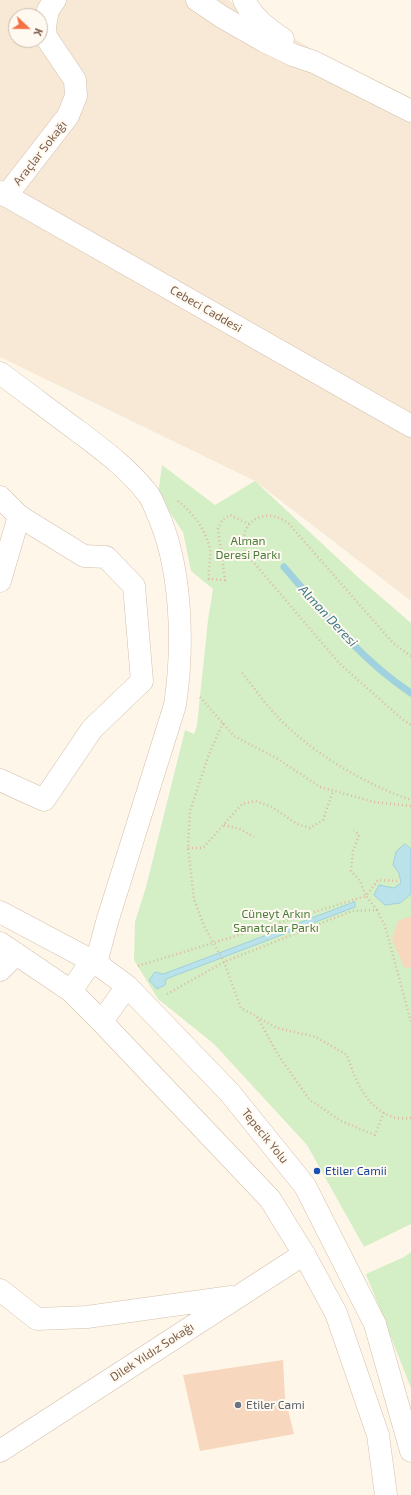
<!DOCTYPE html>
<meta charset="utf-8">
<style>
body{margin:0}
#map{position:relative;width:411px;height:1495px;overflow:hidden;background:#fef7e9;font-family:"Exo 2",sans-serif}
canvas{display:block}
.north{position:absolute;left:8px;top:8px;width:40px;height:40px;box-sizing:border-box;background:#fffaf1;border:1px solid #cbbbae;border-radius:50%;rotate:112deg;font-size:11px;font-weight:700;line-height:16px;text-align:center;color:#7c5d49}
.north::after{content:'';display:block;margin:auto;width:14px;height:18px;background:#f37244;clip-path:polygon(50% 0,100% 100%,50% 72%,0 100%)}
</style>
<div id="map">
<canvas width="411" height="1495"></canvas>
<div class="north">K</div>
</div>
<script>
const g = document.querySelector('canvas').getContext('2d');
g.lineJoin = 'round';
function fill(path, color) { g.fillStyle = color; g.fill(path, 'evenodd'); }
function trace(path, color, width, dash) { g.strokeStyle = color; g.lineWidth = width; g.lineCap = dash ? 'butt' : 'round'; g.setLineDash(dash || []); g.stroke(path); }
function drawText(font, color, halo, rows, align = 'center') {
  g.font = font + ' "Exo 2",sans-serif'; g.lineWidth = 4; g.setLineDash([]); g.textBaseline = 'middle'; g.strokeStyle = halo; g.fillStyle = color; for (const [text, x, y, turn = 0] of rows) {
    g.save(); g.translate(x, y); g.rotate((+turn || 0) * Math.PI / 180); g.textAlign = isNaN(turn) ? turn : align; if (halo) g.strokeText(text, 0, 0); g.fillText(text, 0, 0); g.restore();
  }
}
fill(new Path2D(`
 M 0,0 L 228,0 L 411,107 L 411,601 L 255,481 L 0,357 ZM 16,16 L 40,16 L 40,40 L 16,40 Z`), '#f7e9d6');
fill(new Path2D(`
 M 162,465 L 215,505 L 255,481 L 360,579 L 411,623 L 411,1224 L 364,1247 L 307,1145 L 214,1044 L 158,999 L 134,960 L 135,922 L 146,887 L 185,730 L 194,734 L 197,725 L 208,620 L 213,589 L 191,571 L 183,532 L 158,495 Z
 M 411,1252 L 411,1388 L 366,1274 L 404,1257 Z`), '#d4eec5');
const water = new Path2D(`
 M 405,844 L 411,849 L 411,894 L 400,903 L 385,905 L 374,895 L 379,885 L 394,888 L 401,883 L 399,873 L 393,865 L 396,852 Z
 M 355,902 L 355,907 L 166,979 L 165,985 L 157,989 L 149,980 L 155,972 L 163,974 Z`);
fill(water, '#bae2eb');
trace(water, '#a0d1de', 1);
trace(new Path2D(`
 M 284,567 C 323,612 361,660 411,693`), '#a0d1de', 7);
fill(new Path2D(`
 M 411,916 L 411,968 L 404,967 L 392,939 L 398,921 Z
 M 283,1360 L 285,1398 L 294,1434 L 200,1451 L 183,1375 Z`), '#f7d7be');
const street = new Path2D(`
 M 0,192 L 411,426
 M 6,196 L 68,116 L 76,96 L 75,80 L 46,37 L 45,26 L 48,10 L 55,0
 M 0,497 L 19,516 L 84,556 L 106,557 L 134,586 L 142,681 L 92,729 L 44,800 L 0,780
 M 0,581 L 19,516
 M 0,970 L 16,954
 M 0,1290 L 37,1319 L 87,1317 L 231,1297
 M 0,1451 L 304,1254`);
const secondary = new Path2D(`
 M 197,0 L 222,17 L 264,41 L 293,55 L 314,62 L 411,111
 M 244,0 C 252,17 267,29 283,39
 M 0,373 C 26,392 52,412 78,431 C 103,450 129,469 148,494 C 152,499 154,505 156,510 C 182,565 184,645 175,705 L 107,922 L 96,963 L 86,969 L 71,991
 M 0,912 L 96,963 L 127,986 L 230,1093 L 305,1186 L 375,1324 L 411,1451
 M 0,943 L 71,991 L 100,1020 L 270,1199 L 304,1254 L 336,1313 L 378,1435 L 386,1495
 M 100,1020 L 108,1013 L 127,986`);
trace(street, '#d3bfac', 23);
trace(secondary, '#d6bfaa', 23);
trace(new Path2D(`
 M 178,501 C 193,513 207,531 210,550 C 211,559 208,569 209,579 L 225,580 L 218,529 L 222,520 L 230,515 L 249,524
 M 411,656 L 393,643 L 289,524 C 262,502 231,528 249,557 L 339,663 L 402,719 L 411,725
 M 242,673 C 253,686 263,701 275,714 C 307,750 364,784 411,800
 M 200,697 L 234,736 L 278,759 L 320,787 L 374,802 L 411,806
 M 223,723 L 209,754 L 190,811 L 188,848 L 194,899 L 204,926 L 224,962 L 241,1008 L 277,1028 L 316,1037 L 347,1055 C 356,1081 364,1105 392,1117 C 397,1119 405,1118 411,1118
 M 224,825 L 240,829 L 254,837
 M 188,848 L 203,848 L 242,804 L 255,801 L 272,807 L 297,824 L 310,828 L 323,820 L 333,791
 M 377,910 L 366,896 L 378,880 L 398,881
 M 138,966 L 366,896 L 360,881 L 351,871 L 353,851 L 359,835 L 354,830
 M 167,994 L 224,962 L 352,911 L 377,910 L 385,926 L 411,1022
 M 257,1017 L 280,1058 L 310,1100 L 341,1121 L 375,1135 L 384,1112`), '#ddbaa0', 2.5, [1, 3]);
trace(street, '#fff', 22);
trace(secondary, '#fff', 22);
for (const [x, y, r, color] of [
 [317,1171,4,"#1a4fb4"],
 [238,1405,4,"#6b7280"]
]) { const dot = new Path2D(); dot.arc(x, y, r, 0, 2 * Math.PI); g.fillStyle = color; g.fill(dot); trace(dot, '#fffaf1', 1.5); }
drawText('12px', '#7c5d49', '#fffaf1', [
 ["Araçlar Sokağı",40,153,-52],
 ["Cebeci Caddesi",206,309,30],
 ["Tepecik Yolu",265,1136,51],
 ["Dilek Yıldız Sokağı",152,1352,-33]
]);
drawText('12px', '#4c7d3c', '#fffaf1', [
 ["Alman",248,541],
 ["Deresi Parkı",248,555],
 ["Cüneyt Arkın",276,914],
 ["Sanatçılar Parkı",276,928]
]);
drawText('12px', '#164399', '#fffaf1', [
 ["Etiler Camii",325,1171]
], 'left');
drawText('12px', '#5b616d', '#fffaf1', [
 ["Etiler Cami",246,1405]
], 'left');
drawText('italic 13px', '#3d7a8a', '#fffaf1', [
 ["Alman Deresi",328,616,47]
]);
</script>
